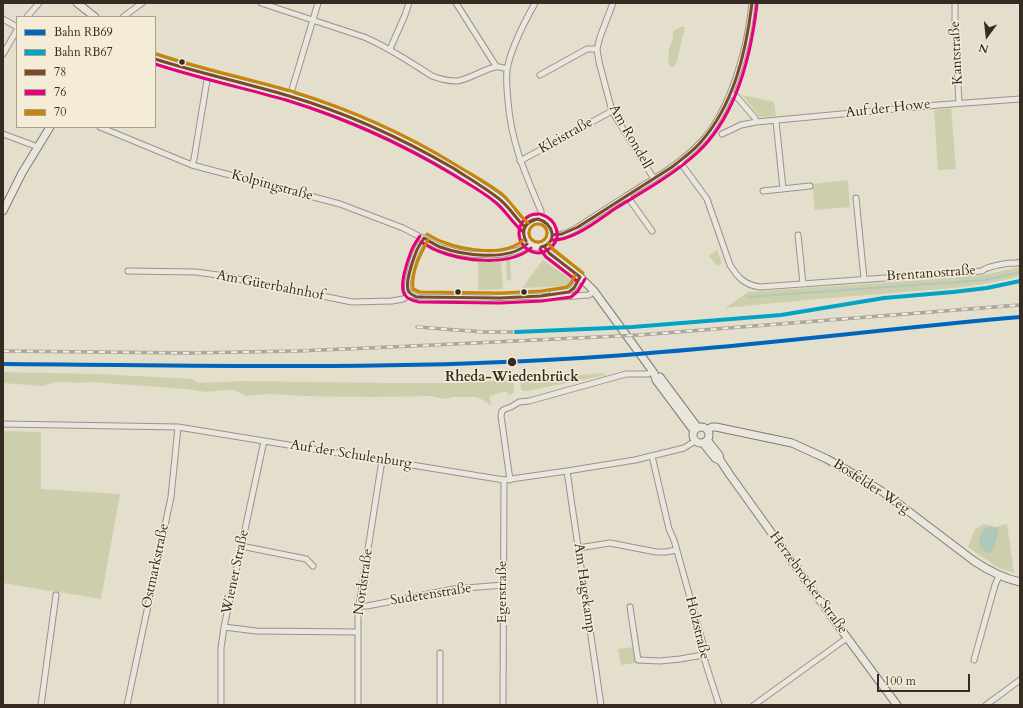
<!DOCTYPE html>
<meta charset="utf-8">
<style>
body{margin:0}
#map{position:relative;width:1023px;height:708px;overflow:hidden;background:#e4decc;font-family:Cardo,serif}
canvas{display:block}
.frame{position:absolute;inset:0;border:4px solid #352b22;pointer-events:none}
.legend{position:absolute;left:16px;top:16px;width:140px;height:112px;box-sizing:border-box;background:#f4ecd7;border:1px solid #a89f8f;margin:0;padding:5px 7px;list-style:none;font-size:12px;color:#352b22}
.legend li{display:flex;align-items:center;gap:8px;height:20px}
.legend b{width:20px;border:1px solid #a89f8f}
.north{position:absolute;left:967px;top:16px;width:40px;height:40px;-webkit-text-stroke:3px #f4ecd7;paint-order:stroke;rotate:195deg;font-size:11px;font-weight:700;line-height:16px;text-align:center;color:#352b22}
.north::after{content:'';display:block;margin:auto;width:14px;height:18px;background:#352b22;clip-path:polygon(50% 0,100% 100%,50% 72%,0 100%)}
.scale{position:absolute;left:877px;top:674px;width:93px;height:18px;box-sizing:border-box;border:2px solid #352b22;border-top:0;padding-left:5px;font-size:12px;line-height:14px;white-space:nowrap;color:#352b22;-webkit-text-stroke:3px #f4ecd7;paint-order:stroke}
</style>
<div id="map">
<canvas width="1023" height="708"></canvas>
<div class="frame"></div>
<ul class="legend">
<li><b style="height:5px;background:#0065bd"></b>Bahn RB69</li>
<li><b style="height:5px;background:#03a3c5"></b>Bahn RB67</li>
<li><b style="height:5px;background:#7a4b2a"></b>78</li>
<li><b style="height:5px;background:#e5007d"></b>76</li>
<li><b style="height:5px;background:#c68708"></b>70</li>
</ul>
<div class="north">N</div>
<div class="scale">100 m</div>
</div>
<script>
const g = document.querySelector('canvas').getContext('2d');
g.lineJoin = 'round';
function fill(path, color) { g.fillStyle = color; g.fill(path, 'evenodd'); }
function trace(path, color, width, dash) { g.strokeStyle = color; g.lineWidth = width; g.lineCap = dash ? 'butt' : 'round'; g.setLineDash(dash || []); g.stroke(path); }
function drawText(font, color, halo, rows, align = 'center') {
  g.font = font + ' Cardo,serif'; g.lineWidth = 3; g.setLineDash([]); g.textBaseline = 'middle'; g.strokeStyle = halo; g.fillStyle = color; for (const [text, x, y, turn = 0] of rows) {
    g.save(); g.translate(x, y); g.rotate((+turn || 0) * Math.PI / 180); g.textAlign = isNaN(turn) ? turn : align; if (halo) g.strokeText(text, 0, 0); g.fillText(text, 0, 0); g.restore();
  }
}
fill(new Path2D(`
 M 681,27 L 685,27 L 676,64 L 672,68 L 668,63 L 669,49 L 673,38 L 673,32 L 675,30 Z
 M 742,95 L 774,102 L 776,116 L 760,117 Z
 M 951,108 L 956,169 L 938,170 L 934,110 Z
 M 848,180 L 850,207 L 815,210 L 812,184 Z
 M 717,250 L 722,263 L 717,266 L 709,256 Z
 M 510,259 L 511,280 L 507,281 L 506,260 Z
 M 478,260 L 501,260 L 503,289 L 478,290 Z
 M 543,260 L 569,278 L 571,281 L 570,284 L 564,286 L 522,288 Z
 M 1020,267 L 1020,276 C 979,288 936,289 894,293 C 838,297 781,302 725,308 L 748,292 L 939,279 L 984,275 Z
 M 3,372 L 99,374 L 192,379 L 198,383 L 242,381 L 392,383 L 453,383 L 513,380 L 514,393 L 508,395 L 507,391 L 489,396 L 492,406 L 481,399 L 475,397 L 454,397 L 445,399 L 430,396 L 370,397 L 303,396 L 268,394 L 246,396 L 234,390 L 226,390 L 206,392 L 185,389 L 92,382 L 78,383 L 67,382 L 55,382 L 42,386 L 3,383 Z
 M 603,373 L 606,375 L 528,391 L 524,391 L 521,389 L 520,380 Z
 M 3,431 L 41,432 L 41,489 L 120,494 L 101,599 L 3,583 Z
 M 984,524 L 995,527 L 1007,524 L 1014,573 L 997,567 L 968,547 L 975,529 Z
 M 633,647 L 635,663 L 621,665 L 618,649 Z`), '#cdcfac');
fill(new Path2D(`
 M 990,526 L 997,528 L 999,530 L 993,551 L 990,553 C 986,552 983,551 981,548 C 976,541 983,528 990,526 Z`), '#b0c8bb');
trace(new Path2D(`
 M 747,297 L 985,280 L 1020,272`), '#b0c8bb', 2);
const street = new Path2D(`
 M 261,3 L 364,37 C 388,47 410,62 432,76 C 440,79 448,81 457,81 C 470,79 482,70 495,67 C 499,66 503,68 507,69
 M 456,3 L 496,66
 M 535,3 C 525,21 510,50 507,70 C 506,80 507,91 508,101 C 511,142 525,173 541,211 L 541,219
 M 613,3 L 600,37 L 597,49 L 599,62 L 612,111 L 654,179
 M 955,3 L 955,27 L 959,103
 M 27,17 L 39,3
 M 123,17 L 142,3
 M 3,19 L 17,27
 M 390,49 L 405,15 L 409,3
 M 3,54 L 17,30
 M 540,75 L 587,49 L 597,49
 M 730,94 L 736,96 L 755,118 L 756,122
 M 290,96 L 318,3
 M 776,121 L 783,189
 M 100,127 L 192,165 L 340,204 L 403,228 L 442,248 L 457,252 L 469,254 L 491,255 L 503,254 L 516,251 L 521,249 L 527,244
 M 3,134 L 38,147
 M 722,134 L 741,125 L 756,122 L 938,105 L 1020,99
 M 520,161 L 612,111
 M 680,162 L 707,199 L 730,265 C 738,278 745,285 760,287 L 982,271 C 987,266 1003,264 1010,263 C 1014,263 1016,264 1020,262
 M 192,165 L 194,159 L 208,74
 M 763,191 L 810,186
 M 627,196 L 652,231
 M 856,198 L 864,279
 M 552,235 C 562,236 569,232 578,227 C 599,213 620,200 642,186 C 662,174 683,161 700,143 C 731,111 748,47 752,3
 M 798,235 L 803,284
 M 424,238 C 422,242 419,246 417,250 C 414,256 405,285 408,291 C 410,295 415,296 419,297 L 487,298 L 541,296 L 560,297 L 589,295 L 594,291
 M 128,271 L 196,272 L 218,275 L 352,302 L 392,301 L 403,299 L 411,294
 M 552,294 C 569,291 572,295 580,277
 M 3,424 L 178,427 L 504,480 L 567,471 L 635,460 L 684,448 L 695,441
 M 652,456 L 669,529 L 674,540 L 703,644 L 703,655 L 719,705
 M 567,471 L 601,705
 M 510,480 L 501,416 L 502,411 L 505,409 L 511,407 L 519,402 L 529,401 L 626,374 L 648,374 L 653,371
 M 241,546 L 306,559 L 313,566
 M 578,548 L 610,543 L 656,552 L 666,552 L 676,550
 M 359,606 L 367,606 L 454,589 L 503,585
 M 630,607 L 638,660 L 660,661 L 680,659 L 703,655
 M 224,627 L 256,631 L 358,632
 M 974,660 L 995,585 L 999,576
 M 41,705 L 56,595
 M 127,705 L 171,497 L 178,427
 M 221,705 L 221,648 L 224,627 L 264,441
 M 358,705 L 358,615 L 359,606 L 382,460
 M 440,705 L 440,653
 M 503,705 L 504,480
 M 754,705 L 847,638
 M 986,705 L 1020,680`);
const secondary = new Path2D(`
 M 77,3 L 95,17
 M 155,59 C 199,74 245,83 289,96 C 360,117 428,150 488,191 C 496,196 504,202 509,209 C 514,216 518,221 525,227
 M 3,211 L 22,173 L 50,127
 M524 233a14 14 0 1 1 28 0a14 14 0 1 1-28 0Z
 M 544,246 L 549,253 L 580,277 L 594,291 L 651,369 L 654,373 L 656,380 L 694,431
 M 660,377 L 698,428
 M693 435a8 8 0 1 1 16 0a8 8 0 1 1-16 0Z
 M 707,430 L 712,427 L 716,427 L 792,443 L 827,459 L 857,476 L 883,492 L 974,561 C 989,571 1002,578 1020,582
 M 707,440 L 719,455 L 720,460 L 730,475 L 837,624 L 897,705
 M 703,443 L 715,458 L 719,460`);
trace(street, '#999489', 7);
trace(secondary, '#807c72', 9);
trace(street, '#eae6dd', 5);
trace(secondary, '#eae6dd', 7);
const rail = new Path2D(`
 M 417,327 L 484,332 L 516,332
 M 3,351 L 188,353 L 298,351 L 391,347 L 639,335 L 1020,305`);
trace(rail, '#aaa79f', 3.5);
trace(rail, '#f4ecd7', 2, [6]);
trace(new Path2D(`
 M 155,59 C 199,73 245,83 289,96 C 347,113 401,138 453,168 C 468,178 484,187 498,198 C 509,206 515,218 525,227
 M 538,219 C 553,223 559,242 541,247
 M 552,235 L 562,234 L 578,227 L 672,167 C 682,159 692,152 700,143 C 734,105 746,52 752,3
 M 424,238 C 421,243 418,247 416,252 C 413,260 404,286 409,292 C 411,295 415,296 417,297 L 500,298 L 541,296 L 569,292 L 574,288 L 580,277
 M 424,238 C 429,241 435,245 440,247 C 462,255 508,262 527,244
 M 526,241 C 520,230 525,220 538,219
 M 526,241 C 520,229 526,222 538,219
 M 544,246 L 549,253 L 580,277`), '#7a4b2a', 3);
trace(new Path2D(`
 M 155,64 C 198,78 243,88 286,100 C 344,118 400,143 452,174 C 466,183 482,191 495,202 C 505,210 512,222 522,231
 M 538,214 C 533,214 528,215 525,219 C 508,236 530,263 549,249 C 564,238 557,219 540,214
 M 420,236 C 417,240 414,245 412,249 C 408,259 398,287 405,295 C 408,300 414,301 419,302 L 500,303 L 542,301 L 571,297 L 578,291 L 585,279
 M 552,240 C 573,241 598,220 616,208 C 644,191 673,175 697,153 C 737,116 751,56 757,4
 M 421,242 C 427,245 432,249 438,251 C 462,261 510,267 531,248
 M 540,249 L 546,257 L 577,281`), '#e5007d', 3);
trace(new Path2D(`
 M 157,54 C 201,69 246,78 291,91 C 349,109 404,133 456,165 C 471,174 488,183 502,194 C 512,203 518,214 528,223
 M529 233a9 9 0 1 1 18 0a9 9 0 1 1-18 0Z
 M 427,234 C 432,237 437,240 443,242 C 463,250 506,257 523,240
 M 428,240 C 420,255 411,272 413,289 L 420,292 L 500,293 L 541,291 L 567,287 L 571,283 L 575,275
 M 548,243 L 553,249 L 583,273`), '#c68708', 3);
trace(new Path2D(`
 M 3,364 C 184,365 365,370 546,360 C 704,352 862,331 1020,317`), '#0065bd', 4);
trace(new Path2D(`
 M 516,332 L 632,327 L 781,315 L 884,298 L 953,292 L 987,288 L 1020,281`), '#03a3c5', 4);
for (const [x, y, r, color] of [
 [182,62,3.5,"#352b22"],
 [458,292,3.5,"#352b22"],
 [524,292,3.5,"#352b22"],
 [512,362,5,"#352b22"]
]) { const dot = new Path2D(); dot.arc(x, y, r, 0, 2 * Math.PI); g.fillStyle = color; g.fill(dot); trace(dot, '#f4ecd7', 1.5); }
drawText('14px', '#352b22', '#f4ecd7', [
 ["Kantstraße",957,53,-93],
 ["Auf der Howe",888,109,-6],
 ["Kleistraße",566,136,-29],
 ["Am Rondell",630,137,60],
 ["Kolpingstraße",272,186,15],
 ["Brentanostraße",931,274,-4],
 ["Am Güterbahnhof",270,286,11],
 ["Auf der Schulenburg",351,455,9],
 ["Bosfelder Weg",871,487,33],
 ["Ostmarkstraße",156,566,-78],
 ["Wiener Straße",236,572,-78],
 ["Nordstraße",364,582,-82],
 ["Herzebrocker Straße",808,583,54],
 ["Am Hagekamp",584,588,82],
 ["Egerstraße",503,592,-90],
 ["Sudetenstraße",431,595,-9],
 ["Holzstraße",697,628,76]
]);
drawText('bold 14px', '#352b22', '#f4ecd7', [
 ["Rheda-Wiedenbrück",512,378]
]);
</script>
